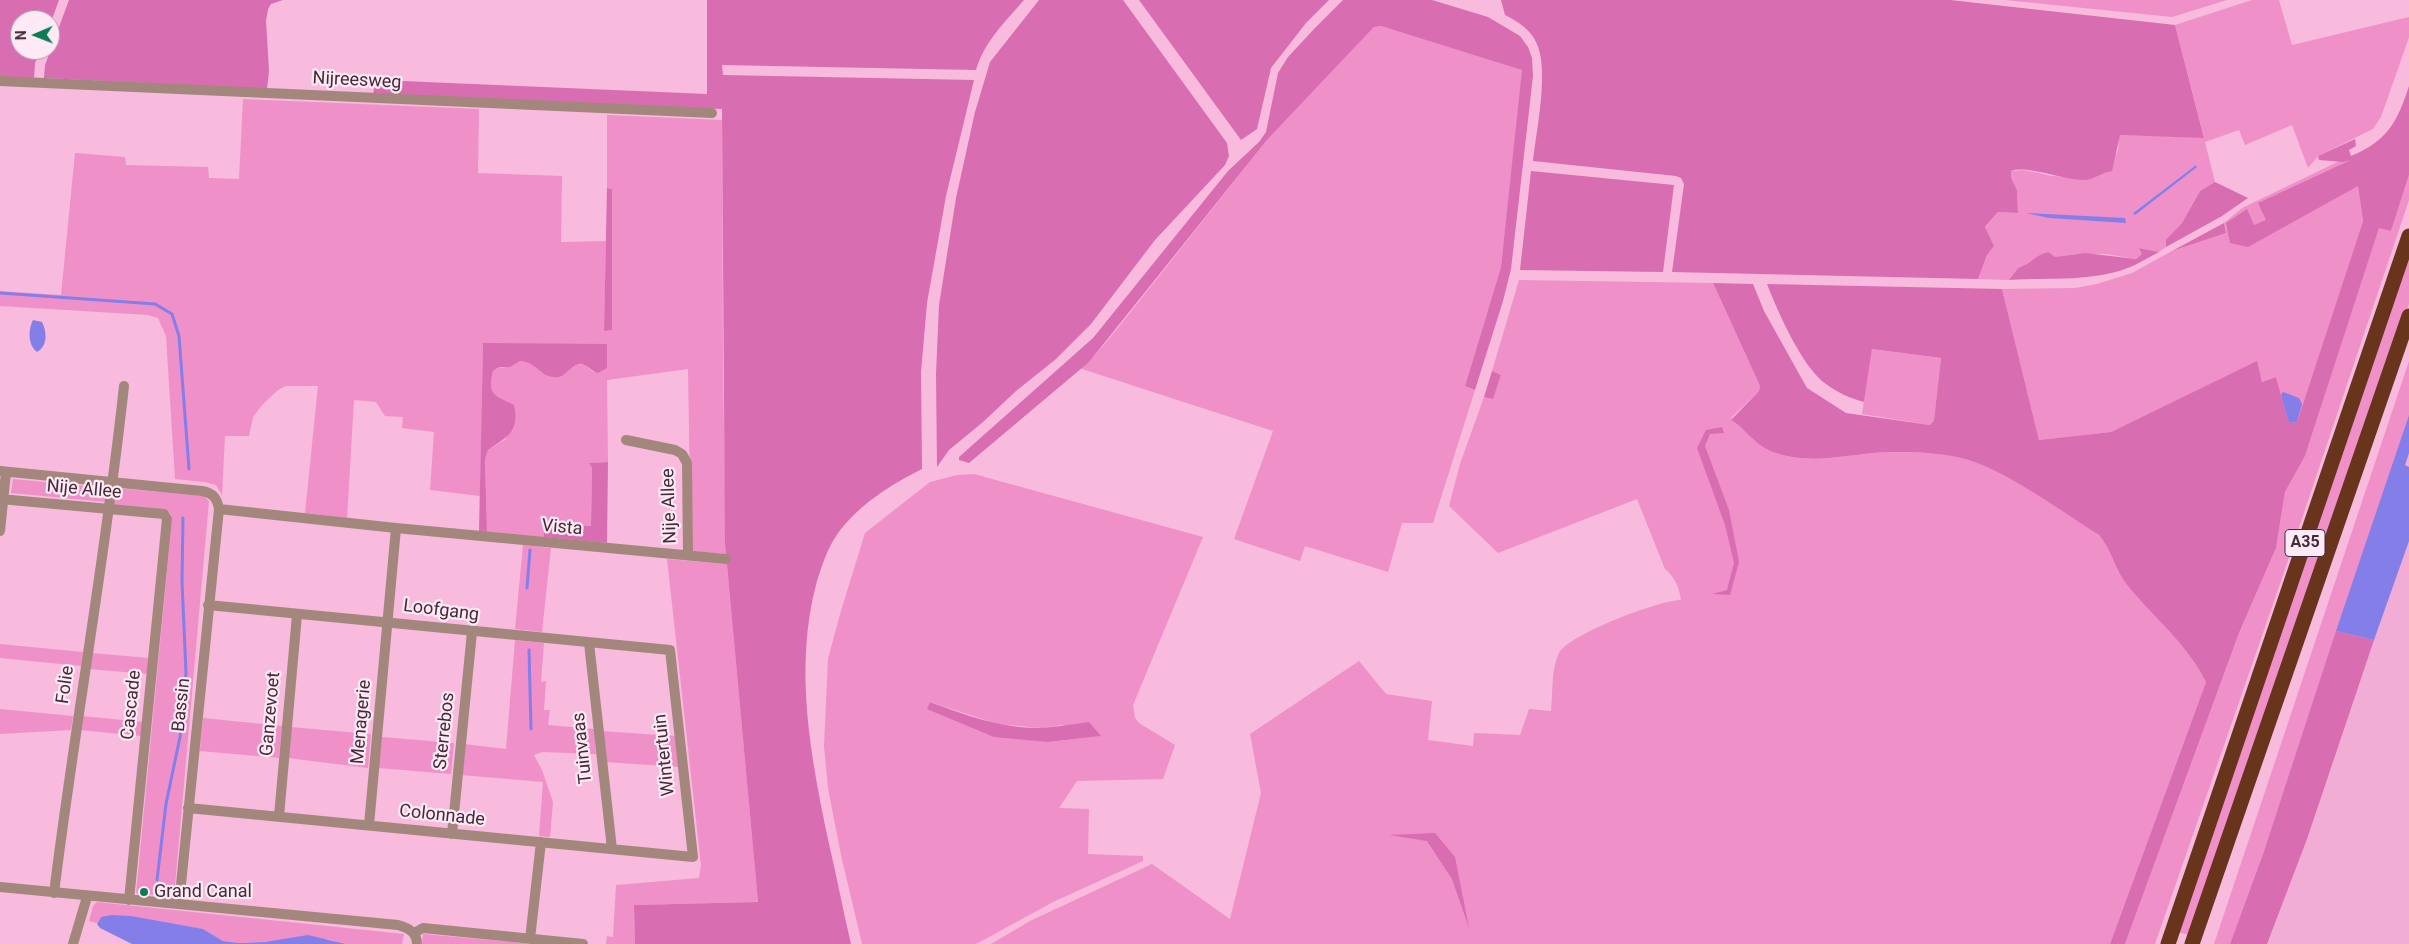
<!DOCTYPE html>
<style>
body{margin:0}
#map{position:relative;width:2409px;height:944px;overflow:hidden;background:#f8badd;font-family:Roboto,sans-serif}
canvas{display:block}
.north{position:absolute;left:10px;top:10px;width:50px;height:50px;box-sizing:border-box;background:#feeaf5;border:1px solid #b39eaa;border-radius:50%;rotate:269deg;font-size:14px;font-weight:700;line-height:20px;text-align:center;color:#432b39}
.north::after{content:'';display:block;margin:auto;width:18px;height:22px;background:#0c7c57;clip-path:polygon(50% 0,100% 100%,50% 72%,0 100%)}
</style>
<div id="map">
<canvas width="2409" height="944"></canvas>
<div class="north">N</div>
</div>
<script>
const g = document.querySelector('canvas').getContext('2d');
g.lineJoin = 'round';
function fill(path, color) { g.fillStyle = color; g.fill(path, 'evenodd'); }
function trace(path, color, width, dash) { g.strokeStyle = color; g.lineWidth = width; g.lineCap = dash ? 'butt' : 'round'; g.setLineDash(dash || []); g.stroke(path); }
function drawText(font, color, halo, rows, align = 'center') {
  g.font = font + ' Roboto,sans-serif'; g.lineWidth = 4.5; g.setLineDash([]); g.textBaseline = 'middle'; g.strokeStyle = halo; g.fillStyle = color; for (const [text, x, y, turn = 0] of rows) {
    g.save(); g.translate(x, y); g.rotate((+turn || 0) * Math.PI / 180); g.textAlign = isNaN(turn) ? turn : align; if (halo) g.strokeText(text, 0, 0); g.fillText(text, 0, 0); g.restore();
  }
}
fill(new Path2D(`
 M 2409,404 L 2409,944 L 2235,944 L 2336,631 Z`), '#f1add5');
fill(new Path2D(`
 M 2005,0 L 2227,0 L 2172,17 Z
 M 2252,0 L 2279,0 L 2292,45 L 2409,17 L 2409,37 L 2381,117 L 2373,129 L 2318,156 L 2308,168 L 2292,125 L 2245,145 L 2239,130 L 2205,142 L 2215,182 L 2200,191 L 2182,223 L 2167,240 L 2166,247 L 2159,252 L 2140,248 L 2143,254 L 2136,259 L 2106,254 L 2076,254 L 2031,261 L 2024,266 L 2018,268 L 2009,280 L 1978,279 L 1987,255 L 1994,246 L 1985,228 L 1998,212 L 2018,213 L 2017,190 L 2010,178 L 2010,171 L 2024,170 L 2052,176 L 2095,178 L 2106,171 L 2118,151 L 2119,135 L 2204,137 L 2175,25 ZM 2196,165 L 2197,166 L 2135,214 L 2134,212 Z
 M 1381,26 L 1521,69 L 1523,75 L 1501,267 L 1465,386 L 1475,390 L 1433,523 L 1402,523 L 1388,572 L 1305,546 L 1300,561 L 1234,539 L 1273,431 L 1079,368 L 1089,362 L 1117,329 L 1267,140 L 1374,27 Z
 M 243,99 L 479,109 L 478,173 L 562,176 L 561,242 L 606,241 L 604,331 L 612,330 L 612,189 L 607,188 L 607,115 L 722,120 L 723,368 L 726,554 L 691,551 L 688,369 L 607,380 L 608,462 L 589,463 L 592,468 L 591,526 L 544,524 L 544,537 L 487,532 L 485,459 L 488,450 L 506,439 L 508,402 C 490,395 489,390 493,371 L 499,367 L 503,368 L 520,361 L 527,361 L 533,363 L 541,372 L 563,375 L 576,365 L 584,364 L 593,372 L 607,367 L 483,343 L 480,496 L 430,490 L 434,432 L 402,428 L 403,417 L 385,416 L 376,402 L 354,400 L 347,518 L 305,513 L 318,386 L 286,386 L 278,390 L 263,404 L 253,417 L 249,436 L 225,436 L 222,495 L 216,485 L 205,482 L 175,479 L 166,336 L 158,318 L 148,315 L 0,306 L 0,291 L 61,295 L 75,153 L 125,157 L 126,165 L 208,167 L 209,178 L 239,179 Z
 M 2350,156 L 2358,185 L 2363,221 L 2297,422 L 2289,423 L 2276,377 L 2262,382 L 2256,362 L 2111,432 L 2039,440 L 2002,289 L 2075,288 L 2097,284 L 2132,273 L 2172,251 L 2226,233 L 2224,223 L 2242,208 Z
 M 2409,175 L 2409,200 L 2280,584 L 2155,944 L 2125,944 L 2239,633 L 2276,548 L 2285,492 L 2305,456 L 2379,227 L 2391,231 Z
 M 2409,254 L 2409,304 L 2385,377 L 2193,936 L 2177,932 Z
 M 1519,280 L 1713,283 L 1760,386 L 1759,391 L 1732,417 L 1731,420 C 1746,430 1758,447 1776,453 C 1808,464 1842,456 1874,453 C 1899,451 1937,452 1961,458 C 2005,468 2060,511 2099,535 C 2112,550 2115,571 2128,586 C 2154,618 2187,644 2206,682 L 2110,944 L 991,944 L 1030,921 L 1152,864 L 1230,919 L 1261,793 L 1250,734 L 1359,661 L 1386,694 L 1432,701 L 1428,740 L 1473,746 L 1474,733 L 1520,735 L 1529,709 L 1551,711 C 1553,694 1551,669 1559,653 C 1568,635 1659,600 1681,600 C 1679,587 1675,577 1665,569 L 1637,499 L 1498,553 L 1449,506 L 1460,464 L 1484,397 L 1493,398 L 1501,375 L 1492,371 Z
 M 1872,349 L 1941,358 L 1934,420 L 1930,425 L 1862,414 Z
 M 2409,361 L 2409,415 L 2264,851 L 2230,944 L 2214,944 Z
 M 974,474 L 1203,537 L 1133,705 L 1135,718 L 1139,723 L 1175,745 L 1163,779 L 1077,781 L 1059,808 L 1089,809 L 1088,854 L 1143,856 L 1143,861 L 1053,902 L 976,944 L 862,944 L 841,855 L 828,788 L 824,746 L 828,659 L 840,614 L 865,533 L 930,482 L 957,475 ZM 930,702 L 998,724 L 1041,728 L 1062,725 L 1100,736 L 1048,742 L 928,709 Z
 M 13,479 L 108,488 L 106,502 L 11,493 Z
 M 116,488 L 204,496 L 209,501 L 174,897 L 136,893 L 172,519 L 170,513 L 166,511 L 113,506 Z
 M 523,545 L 551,548 L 542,632 L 515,629 Z
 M 667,559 L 727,564 L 758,902 L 634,905 L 635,944 L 606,944 L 607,936 L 613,937 L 616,885 L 699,878 L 701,865 Z
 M 515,640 L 544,643 L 541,682 L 546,681 L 544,710 L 550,710 L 548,725 L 594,729 L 596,754 L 542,752 L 534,755 L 542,770 L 553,802 L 550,837 L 539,836 L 543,782 L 461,775 L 464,744 L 506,749 Z
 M 0,644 L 83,652 L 81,666 L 0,658 Z
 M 91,653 L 149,658 L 148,674 L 89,669 Z
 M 0,709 L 73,716 L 71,730 L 0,734 Z
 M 82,716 L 143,722 L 141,736 L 80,730 Z
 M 203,718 L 282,726 L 279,758 L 200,751 Z
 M 290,727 L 371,734 L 368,768 L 288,758 Z
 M 601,731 L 676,736 L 679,767 L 605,762 Z
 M 382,737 L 454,743 L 451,774 L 378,768 Z
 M 97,902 L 404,934 L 402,944 L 346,944 L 327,939 L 239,943 L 223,941 L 203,929 L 101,917 L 97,923 L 89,921 L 93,906 Z
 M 423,934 L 535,944 L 422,944 Z`), '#ef90c9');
fill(new Path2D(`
 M 0,0 L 59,0 L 50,25 L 50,20 L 20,20 L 20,50 L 41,50 L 35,63 L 34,80 L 0,78 Z
 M 69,0 L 283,0 L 271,4 L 268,9 L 266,21 L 269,71 L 267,89 L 44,78 L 45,65 Z
 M 707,0 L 1024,0 C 1005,22 984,42 976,70 L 722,65 L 723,75 L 974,80 L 946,196 L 927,303 L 921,372 L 922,469 C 890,485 860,504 838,533 C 828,547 822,565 817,581 C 793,668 811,758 829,844 C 837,877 843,911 851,944 L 635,944 L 634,905 L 758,902 L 725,543 L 722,109 L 373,94 L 375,84 L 379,80 L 707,94 Z
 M 1039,0 L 1123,0 L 1227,143 L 1229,156 L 1225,165 L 1155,240 L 1091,324 L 1056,359 L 1016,391 L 983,422 L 949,450 L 937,467 L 936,374 L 939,305 L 956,198 L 975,112 L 990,62 Z
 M 1139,0 L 1329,0 L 1306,23 L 1271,68 L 1257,129 L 1241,140 Z
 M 1343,0 L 1432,0 L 1488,17 L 1520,36 L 1528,47 L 1532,58 L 1533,76 L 1511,269 L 1503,301 L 1475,390 L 1465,386 L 1501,267 L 1522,70 L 1381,26 L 1374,27 L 1267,140 L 1089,362 L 969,463 L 959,460 L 959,457 L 1093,338 L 1228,171 L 1259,142 L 1266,132 L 1278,73 L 1288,57 L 1314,29 Z
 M 1501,0 L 1950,0 L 2175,25 L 2204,138 L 2120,135 L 2112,171 C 2102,172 2095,180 2083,180 C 2063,180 2028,165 2011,171 L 2011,178 L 2017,190 L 2018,213 L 1998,212 L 1985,227 L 1994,246 L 1987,255 L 1978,279 L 1672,272 L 1684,184 L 1681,178 L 1676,176 L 1533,161 C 1536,132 1550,68 1536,42 C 1530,29 1517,21 1505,15 Z
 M 2409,86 L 2409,175 L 2391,231 L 2379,228 L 2305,456 L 2285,492 L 2276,548 L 2239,633 L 2125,944 L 2110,944 L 2206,682 C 2187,644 2154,618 2128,586 C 2115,571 2112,550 2099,535 C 2060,511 2004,468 1961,458 C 1936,452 1899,451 1874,453 C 1841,456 1809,464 1776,453 C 1756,447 1747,430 1731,420 L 1759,391 L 1760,386 L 1713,283 L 1753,284 L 1764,311 L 1807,388 L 1846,413 L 1930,425 L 1934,420 L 1941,358 L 1872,349 L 1864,402 C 1850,398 1838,393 1826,384 C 1802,367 1778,312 1767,284 L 2002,289 L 2039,440 L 2111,432 L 2257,361 L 2262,382 L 2276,377 L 2289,423 L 2297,422 L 2363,221 L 2358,186 L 2248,247 L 2230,243 L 2226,223 L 2247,209 L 2254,225 L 2266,220 L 2258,203 L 2351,160 L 2343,162 L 2319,160 L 2318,156 L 2355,139 L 2356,146 L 2349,150 L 2351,156 C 2387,141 2397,123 2409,86 Z
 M 1531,171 L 1674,185 L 1663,272 L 1520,270 Z
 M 2215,182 L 2248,198 L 2222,216 L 2166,247 L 2166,240 L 2182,223 L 2200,191 Z
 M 607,188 L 612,189 L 612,330 L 604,331 Z
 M 2224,223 L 2226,233 L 2172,251 Z
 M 2139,248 L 2159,252 C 2151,256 2143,261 2135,265 C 2096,283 2050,277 2009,280 L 2018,268 C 2029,265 2036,255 2048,252 L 2055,257 L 2085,253 L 2136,259 L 2142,254 Z
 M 483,343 L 607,344 L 607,368 L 598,373 C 592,372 588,365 582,364 C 571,363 566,379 554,377 C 539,376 537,362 520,361 L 510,367 L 499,367 L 493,371 C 487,396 495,395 514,405 C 520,433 506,437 488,450 L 485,459 L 487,532 L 479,531 Z
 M 1492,371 L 1501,375 L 1493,399 L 1484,397 Z
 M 1722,427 L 1724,433 L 1710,434 L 1705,446 L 1729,510 L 1739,562 L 1730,595 L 1712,594 L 1727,590 L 1734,563 L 1725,525 L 1697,448 L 1706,430 Z
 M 608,462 L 607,543 L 544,537 L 544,524 L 591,526 L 592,468 L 589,463 Z
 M 2336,631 L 2374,640 L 2307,839 L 2267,944 L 2230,944 L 2264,851 Z
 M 930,702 C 965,715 1000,728 1039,728 C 1056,727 1073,724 1089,722 L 1101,736 L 1048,742 L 994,737 L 927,709 Z
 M 1435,833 L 1455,857 L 1469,928 L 1452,879 L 1427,841 L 1389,835 Z`), '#d96db1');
fill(new Path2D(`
 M 2196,165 L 2197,167 L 2135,215 L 2133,213 Z
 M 2026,213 L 2125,218 L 2126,223 L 2049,218 Z
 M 33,320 L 42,322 C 47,332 48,346 37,352 C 28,345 28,330 33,320 Z
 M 2283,392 L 2299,398 L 2302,404 L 2297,422 L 2289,423 L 2281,395 Z
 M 2409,415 L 2409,453 L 2405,465 L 2409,467 L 2409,541 L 2374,640 L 2336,631 Z
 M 112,915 L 131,916 L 203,929 L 223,941 L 239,943 L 265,942 L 308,935 L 346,944 L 132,944 L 100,928 L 97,924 L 101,917 Z`), '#847ee9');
trace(new Path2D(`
 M 0,293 L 155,304 L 172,314 L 179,336 L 189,469
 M 527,588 L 530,550
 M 529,650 L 531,729
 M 157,880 L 166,804 L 180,737 L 186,673 L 182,581 L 183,518`), '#847ee9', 3);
trace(new Path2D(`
 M 0,81 L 712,113
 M 626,440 L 675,450 L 682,454 L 687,463 L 688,555
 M 0,471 L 202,491 C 213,493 217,498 219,509 L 179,904
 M 0,499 L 164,514 L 167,519 L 129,900
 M 219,509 L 396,528 L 726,559
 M 0,531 L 6,472
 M 589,643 L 612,849
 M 188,808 L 693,857 L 670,650 L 208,605
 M 279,816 L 297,615
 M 369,825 L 396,528
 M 452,834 L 472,632
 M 0,887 L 398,925 C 408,928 417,932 417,944
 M 54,893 C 75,723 106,555 124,386
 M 414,933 L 423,928 L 583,944
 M 530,939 L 541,842
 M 73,944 L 87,897`), '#a3877c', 10);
trace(new Path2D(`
 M 2168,944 L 2409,236
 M 2192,944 L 2409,316`), '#69341c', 15);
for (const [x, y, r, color] of [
 [144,892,5,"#0c7c57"]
]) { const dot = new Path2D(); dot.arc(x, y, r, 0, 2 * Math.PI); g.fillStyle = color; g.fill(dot); trace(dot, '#feeaf5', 2); }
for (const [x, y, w] of [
 [2305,543,40]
]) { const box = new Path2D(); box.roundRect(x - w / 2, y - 13.5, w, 27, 4); g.fillStyle = '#feeaf5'; g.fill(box); trace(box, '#432b39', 1); }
drawText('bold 16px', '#432b39', null, [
 ["A35",2305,543]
]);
drawText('18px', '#432b39', '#feeaf5', [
 ["Nijreesweg",357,81,3],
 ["Nije Allee",84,490,5],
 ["Nije Allee",670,506,-92],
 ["Vista",562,528,5],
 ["Loofgang",441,611,7],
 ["Folie",66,685,-82],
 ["Cascade",132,705,-84],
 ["Bassin",182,705,-84],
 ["Ganzevoet",271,714,-85],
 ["Menagerie",362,722,-85],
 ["Sterrebos",445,731,-84],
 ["Tuinvaas",583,748,-96],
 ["Wintertuin",665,755,-96],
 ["Colonnade",442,816,6]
]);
drawText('18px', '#432b39', '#feeaf5', [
 ["Grand Canal",154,892]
], 'left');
</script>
